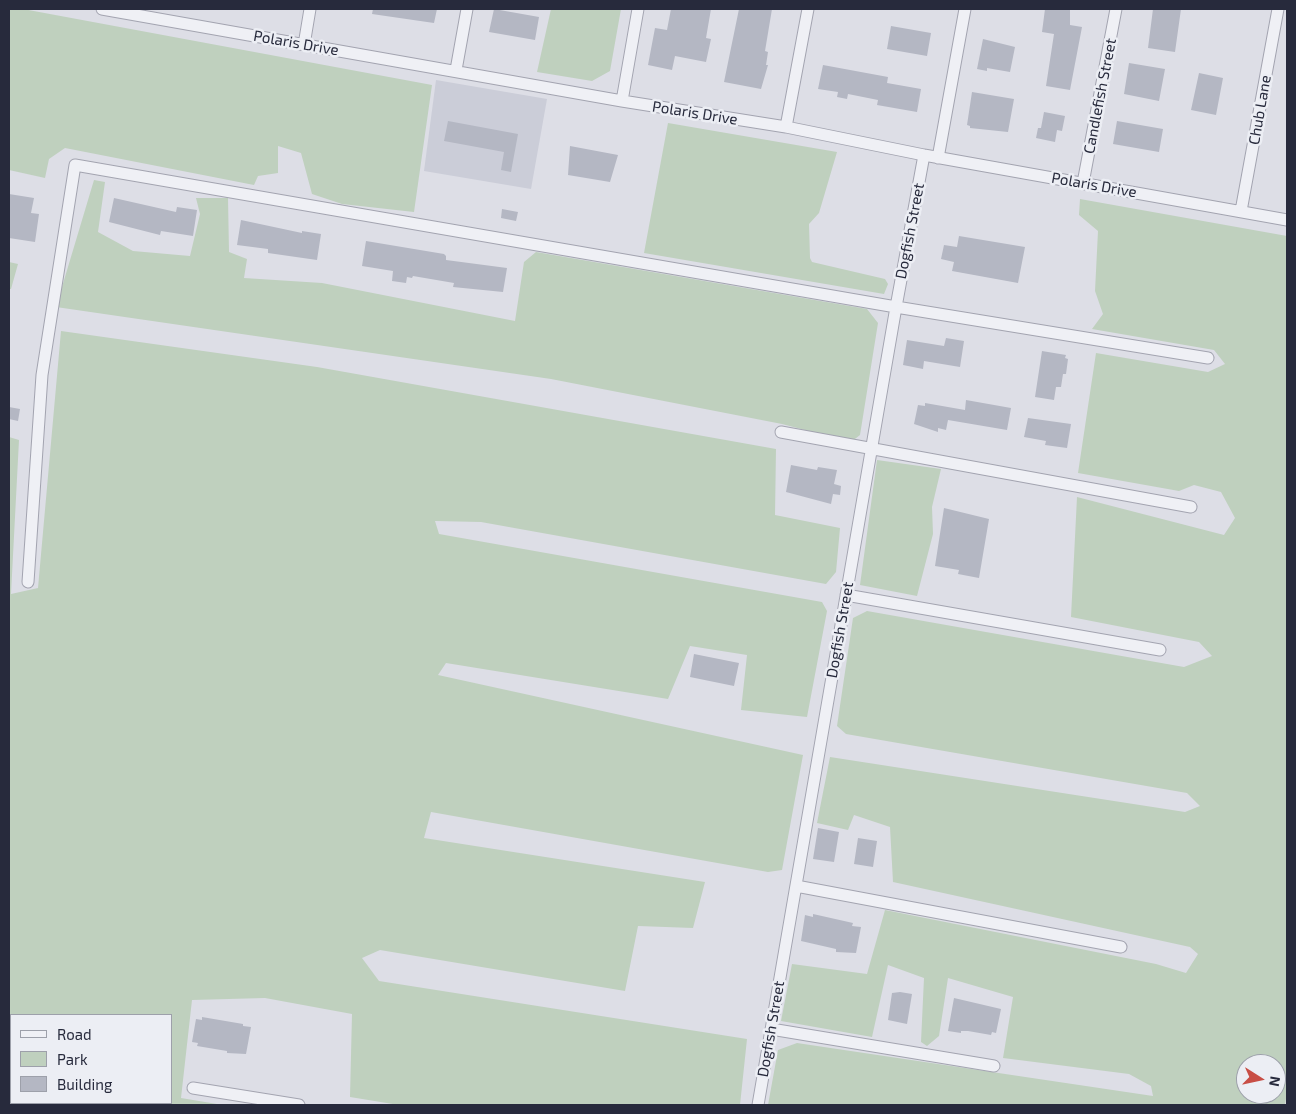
<!DOCTYPE html>
<style>
body{margin:0}
#map{position:relative;width:1296px;height:1114px;overflow:hidden;background:#dddee6;font-family:"Exo 2",sans-serif}
canvas{display:block}
.frame{position:absolute;inset:0;border:10px solid #272a3c;pointer-events:none}
.legend{position:absolute;left:10px;top:1014px;width:162px;height:90px;box-sizing:border-box;background:#eceef4;border:1px solid #9da0aa;margin:0;padding:6px 9px;list-style:none;font-size:15px;color:#272a3c}
.legend li{display:flex;align-items:center;gap:10px;height:25px}
.legend b{width:25px;border:1px solid #9da0aa}
.north{position:absolute;left:1236px;top:1054px;width:50px;height:50px;box-sizing:border-box;background:#eceef4;border:1px solid #9da0aa;border-radius:50%;rotate:100deg;font-size:14px;font-weight:700;line-height:20px;text-align:center;color:#272a3c}
.north::after{content:'';display:block;margin:auto;width:18px;height:22px;background:#c84e45;clip-path:polygon(50% 0,100% 100%,50% 72%,0 100%)}
</style>
<div id="map">
<canvas width="1296" height="1114"></canvas>
<div class="frame"></div>
<ul class="legend">
<li><b style="height:6px;background:#eff0f5"></b>Road</li>
<li><b style="height:14px;background:#bfd0be"></b>Park</li>
<li><b style="height:14px;background:#b4b7c3"></b>Building</li>
</ul>
<div class="north">N</div>
</div>
<script>
const g = document.querySelector('canvas').getContext('2d');
g.lineJoin = 'round';
function fill(path, color) { g.fillStyle = color; g.fill(path, 'evenodd'); }
function trace(path, color, width, dash) { g.strokeStyle = color; g.lineWidth = width; g.lineCap = dash ? 'butt' : 'round'; g.setLineDash(dash || []); g.stroke(path); }
function drawText(font, color, halo, rows, align = 'center') {
  g.font = font + ' "Exo 2",sans-serif'; g.lineWidth = 5; g.setLineDash([]); g.textBaseline = 'middle'; g.strokeStyle = halo; g.fillStyle = color; for (const [text, x, y, turn = 0] of rows) {
    g.save(); g.translate(x, y); g.rotate((+turn || 0) * Math.PI / 180); g.textAlign = isNaN(turn) ? turn : align; if (halo) g.strokeText(text, 0, 0); g.fillText(text, 0, 0); g.restore();
  }
}
fill(new Path2D(`
 M 436,80 L 547,99 L 531,189 L 424,171 Z`), '#cbcdd8');
fill(new Path2D(`
 M 9,9 L 23,9 L 432,85 L 414,212 L 342,204 L 312,194 L 301,153 L 278,146 L 278,173 L 258,176 L 254,185 L 65,148 L 49,159 L 45,178 L 9,170 Z
 M 551,9 L 621,9 L 610,71 L 592,81 L 537,72 Z
 M 668,123 L 837,152 L 819,213 L 809,224 L 810,258 L 812,262 L 885,279 L 888,284 L 884,294 L 644,253 Z
 M 94,180 L 105,182 L 98,232 L 133,251 L 190,256 L 200,214 L 196,198 L 228,198 L 229,252 L 247,259 L 244,278 L 322,283 L 515,321 L 524,262 L 536,252 L 867,309 L 878,323 L 860,435 L 851,442 L 782,424 L 551,379 L 56,307 Z
 M 1080,199 L 1287,236 L 1287,1092 L 1285,1105 L 768,1105 L 778,1050 L 797,1043 L 1153,1096 L 1151,1086 L 1129,1074 L 1003,1058 L 1013,997 L 948,978 L 939,1036 L 927,1046 L 921,1042 L 924,978 L 888,965 L 872,1037 L 781,1021 L 792,964 L 867,974 L 885,910 L 1156,964 L 1186,973 L 1198,954 L 1190,947 L 893,882 L 890,827 L 854,815 L 848,830 L 817,823 L 830,757 L 1185,812 L 1200,806 L 1187,793 L 846,734 L 837,726 L 853,618 L 867,611 L 1184,667 L 1212,656 L 1199,642 L 1071,617 L 1077,497 L 1224,535 L 1235,518 L 1221,492 L 1194,485 L 1179,491 L 1078,473 L 1096,353 L 1208,372 L 1225,364 L 1214,350 L 1092,329 L 1103,314 L 1095,291 L 1098,231 L 1079,215 ZM 1246,1064 L 1276,1064 L 1276,1094 L 1246,1094 Z
 M 9,262 L 18,264 L 11,289 L 9,289 Z
 M 61,331 L 317,367 L 776,449 L 775,515 L 840,528 L 836,572 L 826,584 L 481,522 L 435,521 L 439,534 L 822,602 L 827,611 L 807,717 L 741,710 L 747,655 L 690,646 L 668,699 L 446,663 L 438,675 L 803,755 L 782,870 L 768,872 L 431,812 L 424,838 L 705,882 L 693,928 L 638,926 L 625,991 L 380,950 L 362,958 L 379,981 L 747,1039 L 740,1105 L 399,1105 L 350,1097 L 352,1014 L 265,998 L 192,1000 L 181,1098 L 223,1105 L 9,1105 L 9,437 L 19,440 L 11,594 L 38,588 ZM 171,1015 L 171,1103 L 11,1103 L 11,1015 Z
 M 877,460 L 941,469 L 932,507 L 933,534 L 917,596 L 860,585 Z`), '#bfd0be');
fill(new Path2D(`
 M 373,9 L 437,9 L 434,23 L 372,14 Z
 M 494,9 L 539,17 L 535,40 L 489,32 Z
 M 671,9 L 711,9 L 706,38 L 711,39 L 706,62 L 675,56 L 672,70 L 648,65 L 655,28 L 667,30 Z
 M 739,9 L 772,9 L 765,51 L 768,52 L 766,65 L 768,65 L 761,89 L 724,82 Z
 M 1045,9 L 1070,9 L 1070,25 L 1082,27 L 1070,90 L 1046,86 L 1054,34 L 1042,32 Z
 M 1153,9 L 1181,9 L 1175,52 L 1148,48 Z
 M 891,26 L 931,33 L 927,56 L 887,49 Z
 M 983,39 L 1015,47 L 1010,72 L 987,68 L 987,71 L 977,69 Z
 M 1129,63 L 1165,69 L 1159,101 L 1124,94 Z
 M 823,65 L 888,77 L 887,83 L 921,89 L 917,112 L 877,105 L 878,100 L 848,94 L 847,99 L 837,97 L 838,92 L 818,89 Z
 M 1199,73 L 1223,78 L 1216,115 L 1191,110 Z
 M 972,92 L 1014,99 L 1008,132 L 970,128 L 970,126 L 967,125 Z
 M 1044,112 L 1065,116 L 1062,131 L 1057,130 L 1055,142 L 1036,138 L 1038,128 L 1041,128 Z
 M 448,121 L 518,134 L 511,172 L 501,170 L 504,152 L 444,141 Z
 M 1117,121 L 1163,129 L 1159,152 L 1113,144 Z
 M 570,146 L 618,155 L 610,182 L 568,175 Z
 M 9,194 L 34,198 L 31,213 L 39,214 L 35,242 L 9,238 Z
 M 114,198 L 176,212 L 177,207 L 197,210 L 193,236 L 161,231 L 160,235 L 109,222 Z
 M 502,209 L 518,212 L 516,221 L 501,218 Z
 M 241,220 L 302,233 L 302,231 L 321,234 L 317,260 L 268,253 L 268,249 L 237,245 Z
 M 959,236 L 1025,247 L 1018,283 L 952,271 L 954,262 L 941,259 L 944,245 L 957,247 Z
 M 366,241 L 444,254 L 446,256 L 446,260 L 507,268 L 503,292 L 453,287 L 454,283 L 413,276 L 412,278 L 407,277 L 406,283 L 392,281 L 393,271 L 362,266 Z
 M 946,338 L 964,341 L 960,367 L 924,361 L 923,369 L 903,365 L 907,340 L 944,346 Z
 M 1042,351 L 1066,355 L 1065,358 L 1068,359 L 1066,374 L 1063,374 L 1061,387 L 1056,387 L 1054,400 L 1035,397 Z
 M 966,400 L 1011,408 L 1007,430 L 948,420 L 946,430 L 938,428 L 938,432 L 914,424 L 918,405 L 925,406 L 925,403 L 965,410 Z
 M 9,407 L 20,409 L 18,421 L 9,419 Z
 M 1028,418 L 1071,424 L 1067,448 L 1045,445 L 1046,441 L 1024,437 Z
 M 791,465 L 817,470 L 818,467 L 837,470 L 834,484 L 841,486 L 840,495 L 833,494 L 831,504 L 786,492 Z
 M 944,508 L 989,519 L 979,578 L 958,574 L 959,570 L 935,566 Z
 M 694,654 L 739,663 L 734,686 L 690,677 Z
 M 818,828 L 839,832 L 834,862 L 813,859 Z
 M 858,838 L 877,841 L 873,867 L 854,864 Z
 M 813,914 L 853,923 L 852,926 L 861,927 L 856,953 L 836,952 L 836,949 L 801,941 L 805,915 L 813,917 Z
 M 900,992 L 912,994 L 907,1024 L 888,1020 L 892,993 Z
 M 954,998 L 1001,1009 L 996,1033 L 992,1032 L 991,1035 L 968,1031 L 961,1031 L 961,1033 L 948,1031 Z
 M 202,1017 L 243,1024 L 243,1026 L 251,1027 L 246,1054 L 227,1053 L 227,1051 L 197,1046 L 198,1043 L 192,1042 L 196,1019 L 202,1020 Z`), '#b4b7c3');
const minor = new Path2D(`
 M 102,9 L 622,101 L 786,127 L 924,155 L 1287,220
 M 304,45 L 310,9
 M 456,70 L 467,9
 M 622,101 L 638,9
 M 786,127 L 808,9
 M 938,158 L 965,9
 M 1083,183 L 1116,9
 M 1241,211 L 1278,9
 M 781,432 L 1191,507
 M 28,582 L 42,375 L 75,165 L 896,307 L 1208,358
 M 846,595 L 1160,650
 M 796,886 L 1121,947
 M 771,1029 L 994,1066
 M 193,1088 L 299,1105
 M 758,1105 L 896,307 L 924,155`);
trace(minor, '#a3a4b0', 13);
trace(minor, '#eff0f5', 11);
drawText('15px', '#272a3c', '#eceef4', [
 ["Polaris Drive",296,43,10],
 ["Candlefish Street",1100,96,-79],
 ["Chub Lane",1260,110,-80],
 ["Polaris Drive",695,113,9],
 ["Polaris Drive",1094,185,10],
 ["Dogfish Street",910,231,-79],
 ["Dogfish Street",840,630,-80],
 ["Dogfish Street",771,1029,-80]
]);
</script>
